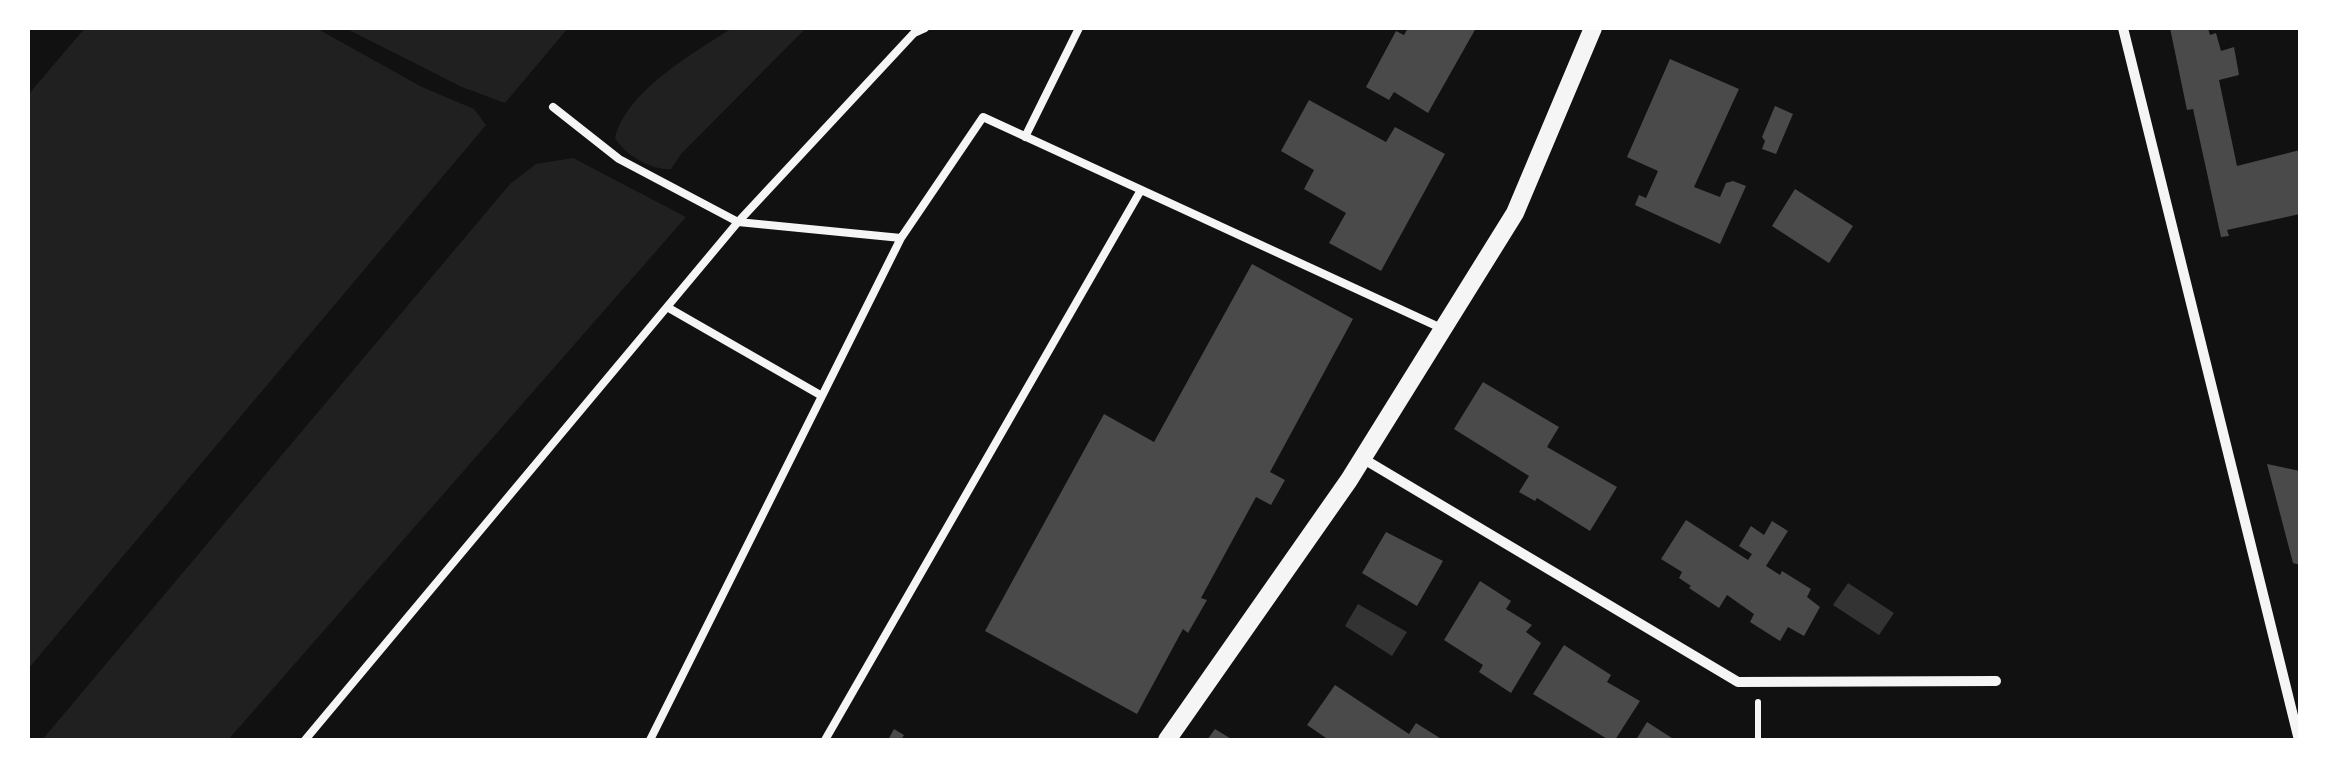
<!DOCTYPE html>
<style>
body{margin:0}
#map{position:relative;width:2328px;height:768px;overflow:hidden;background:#111;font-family:"PT Sans",sans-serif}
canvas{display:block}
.frame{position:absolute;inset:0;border:30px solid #fff;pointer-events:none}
</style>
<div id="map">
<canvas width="2328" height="768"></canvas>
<div class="frame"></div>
</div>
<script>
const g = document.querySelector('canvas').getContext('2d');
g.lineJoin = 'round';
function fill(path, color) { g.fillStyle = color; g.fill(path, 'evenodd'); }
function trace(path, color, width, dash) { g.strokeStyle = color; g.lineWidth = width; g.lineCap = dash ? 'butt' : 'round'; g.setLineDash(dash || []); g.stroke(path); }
fill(new Path2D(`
 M 85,28 L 316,28 L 422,87 L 474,109 L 486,125 L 28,669 L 28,95 Z
 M 345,28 L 568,28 L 505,103 L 462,87 Z
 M 732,28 L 806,28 L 681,154 L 671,169 C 651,170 626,156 615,138 C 627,90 694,53 732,28 Z
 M 573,158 L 686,217 L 228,740 L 42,740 L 510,184 L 536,164 Z`), '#202020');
fill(new Path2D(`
 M 1848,583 L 1894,613 L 1879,635 L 1833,605 Z
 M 1358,604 L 1407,632 L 1392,656 L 1345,626 Z`), '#333');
fill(new Path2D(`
 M 1408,28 L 1476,28 L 1428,113 L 1394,92 L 1389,100 L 1366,87 L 1396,31 L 1404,35 Z
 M 2170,28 L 2208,28 L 2210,35 L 2216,33 L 2221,51 L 2234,47 L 2239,75 L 2219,80 L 2237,166 L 2300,150 L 2300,214 L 2227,230 L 2229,236 L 2221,237 L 2193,109 L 2187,110 Z
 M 1670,59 L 1739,89 L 1694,187 L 1720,197 L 1726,183 L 1733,181 L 1746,186 L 1720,244 L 1635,205 L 1639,195 L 1646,198 L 1658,171 L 1627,157 Z
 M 1309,100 L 1386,142 L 1395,127 L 1445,154 L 1381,271 L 1329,243 L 1346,213 L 1304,189 L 1314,170 L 1281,151 Z
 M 1775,106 L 1793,114 L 1776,154 L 1762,149 L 1765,141 L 1762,137 Z
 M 1795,189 L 1853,226 L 1829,263 L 1772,226 Z
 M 1252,264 L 1353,319 L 1270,472 L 1285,480 L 1271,505 L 1256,497 L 1201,598 L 1207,600 L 1188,633 L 1183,629 L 1137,714 L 985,631 L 1104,414 L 1154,442 Z
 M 1483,382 L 1559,427 L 1547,447 L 1617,487 L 1590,531 L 1537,498 L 1535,501 L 1519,492 L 1529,476 L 1454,429 Z
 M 2267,464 L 2300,471 L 2300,565 L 2293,563 Z
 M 1686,520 L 1748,560 L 1752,554 L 1739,546 L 1751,526 L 1764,535 L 1772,521 L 1788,531 L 1766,566 L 1780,575 L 1782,571 L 1811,589 L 1807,597 L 1820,607 L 1804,636 L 1788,627 L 1780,641 L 1750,622 L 1754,614 L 1727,595 L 1719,608 L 1689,588 L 1691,586 L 1679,578 L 1682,572 L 1661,559 Z
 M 1386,532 L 1443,561 L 1417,606 L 1362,573 Z
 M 1480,581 L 1511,601 L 1506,609 L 1532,625 L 1526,632 L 1541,643 L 1511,693 L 1479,672 L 1483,665 L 1444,640 Z
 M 1564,645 L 1611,675 L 1607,682 L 1640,701 L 1615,740 L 1609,740 L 1533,694 Z
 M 1335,685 L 1409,734 L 1416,723 L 1443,740 L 1329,740 L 1307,725 Z
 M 1647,722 L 1675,740 L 1636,740 Z
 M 894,729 L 904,735 L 901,740 L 888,740 Z
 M 1215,729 L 1233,740 L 1207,740 Z`), '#4a4a4a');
trace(new Path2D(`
 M 1758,740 L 1758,702`), '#f5f5f5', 6);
trace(new Path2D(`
 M 553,107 L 619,159 L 738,222 L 901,238 L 650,740
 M 1025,137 L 1079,28
 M 901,238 L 983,117 L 1441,328
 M 667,307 L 822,396
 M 305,740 L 738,222 L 914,33 L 925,28
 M 825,740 L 1141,190`), '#f5f5f5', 8);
trace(new Path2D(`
 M 2123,28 L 2299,740
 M 1362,458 L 1738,682 L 1996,681`), '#f5f5f5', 10);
trace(new Path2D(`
 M 1167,740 L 1349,480 L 1515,213 L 1593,28`), '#f5f5f5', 18);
</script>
